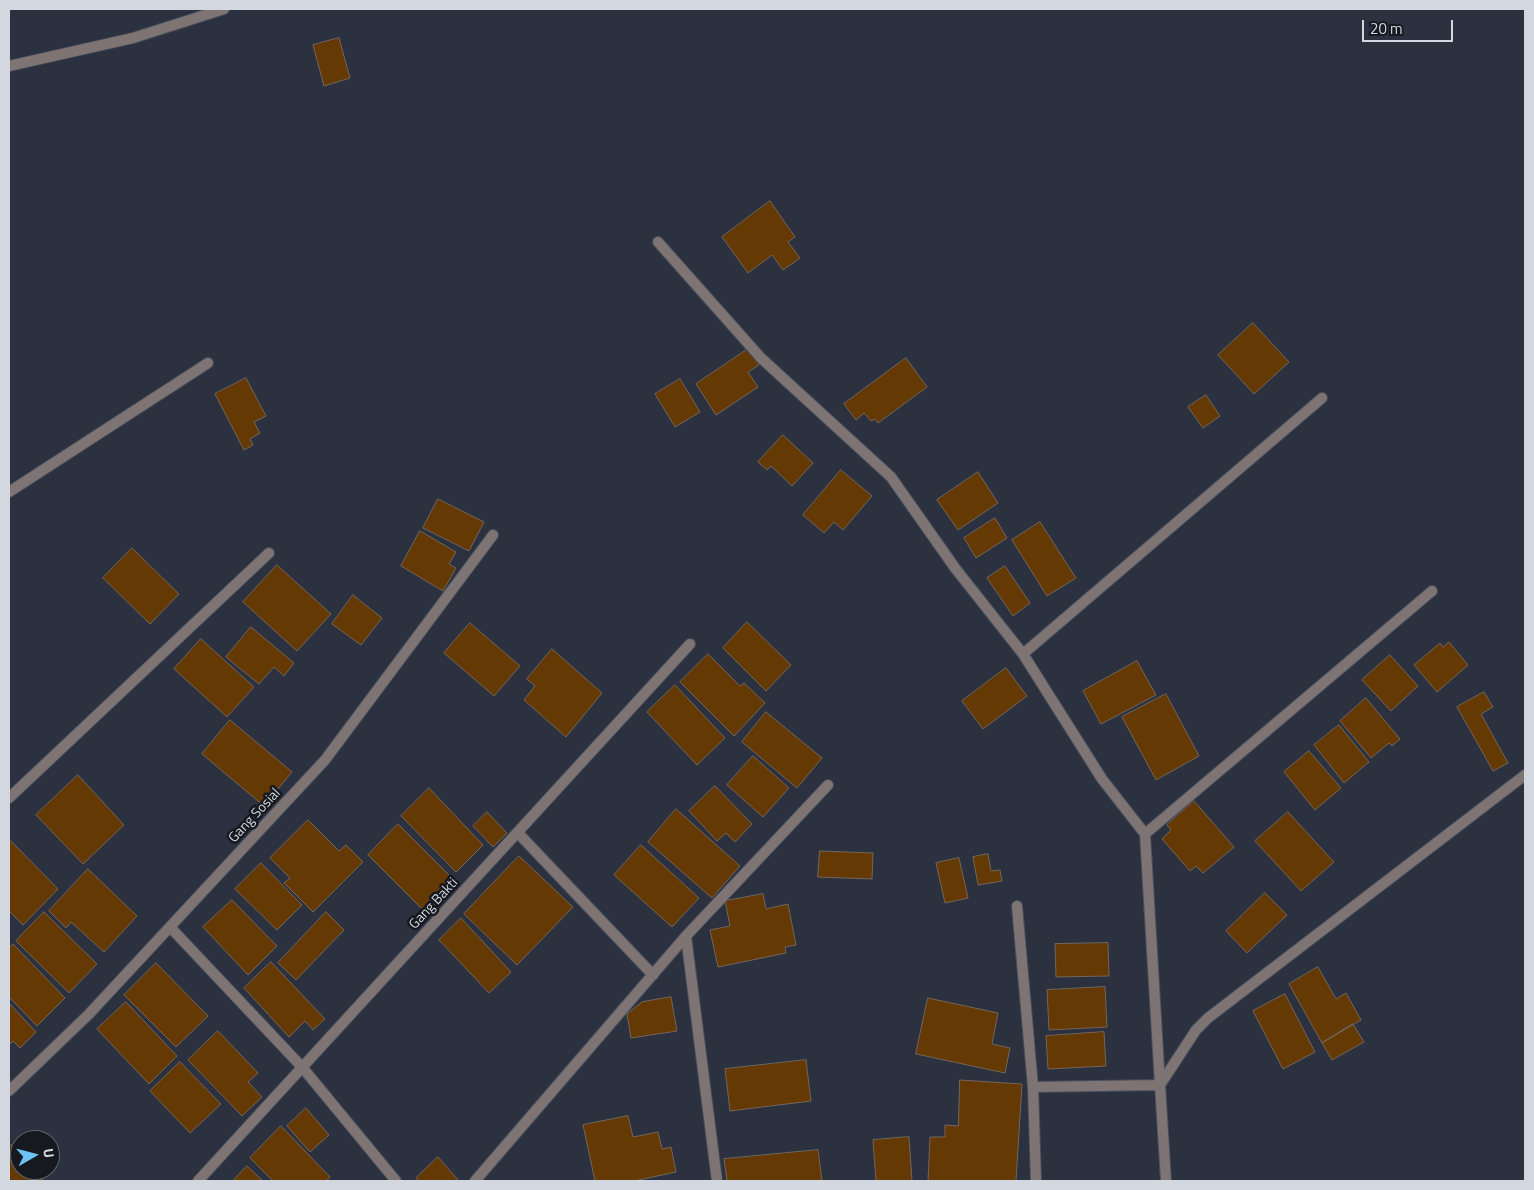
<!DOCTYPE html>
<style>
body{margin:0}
#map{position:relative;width:1534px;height:1190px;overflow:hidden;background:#2b313f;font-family:"Titillium Web",sans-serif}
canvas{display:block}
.frame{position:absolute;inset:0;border:10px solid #d3d7e0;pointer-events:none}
.north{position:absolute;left:10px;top:1130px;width:50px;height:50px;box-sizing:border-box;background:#16191f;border:1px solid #62656c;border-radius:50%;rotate:82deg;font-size:14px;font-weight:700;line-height:20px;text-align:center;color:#d3d7e0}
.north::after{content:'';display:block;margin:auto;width:18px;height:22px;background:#6dc2f3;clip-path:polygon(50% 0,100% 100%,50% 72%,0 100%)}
.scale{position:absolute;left:1362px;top:20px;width:91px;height:22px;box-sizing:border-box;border:2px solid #d3d7e0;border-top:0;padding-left:6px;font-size:15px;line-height:18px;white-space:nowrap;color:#d3d7e0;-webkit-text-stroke:4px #16191f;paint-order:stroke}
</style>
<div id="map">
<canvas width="1534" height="1190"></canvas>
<div class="frame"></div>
<div class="north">U</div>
<div class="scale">20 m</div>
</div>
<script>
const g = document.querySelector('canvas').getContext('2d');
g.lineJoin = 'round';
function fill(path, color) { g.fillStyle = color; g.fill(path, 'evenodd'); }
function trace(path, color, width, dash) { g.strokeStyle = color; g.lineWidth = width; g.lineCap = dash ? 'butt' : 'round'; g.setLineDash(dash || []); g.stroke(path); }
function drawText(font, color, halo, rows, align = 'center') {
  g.font = font + ' "Titillium Web",sans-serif'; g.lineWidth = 5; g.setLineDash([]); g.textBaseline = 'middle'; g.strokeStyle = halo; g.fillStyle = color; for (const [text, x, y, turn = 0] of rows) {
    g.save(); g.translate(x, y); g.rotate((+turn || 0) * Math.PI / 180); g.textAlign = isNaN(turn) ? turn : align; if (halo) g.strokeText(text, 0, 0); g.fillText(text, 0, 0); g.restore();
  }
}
const building = new Path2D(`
 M 339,38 L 350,78 L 324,86 L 313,45 Z
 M 770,201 L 795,237 L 788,242 L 800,258 L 783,270 L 772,255 L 748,273 L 722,237 Z
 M 1253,323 L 1289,362 L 1254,394 L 1218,355 Z
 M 748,349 L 759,365 L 748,372 L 758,387 L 716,415 L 696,384 Z
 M 906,358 L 927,387 L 878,423 L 875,419 L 871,421 L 864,413 L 856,420 L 844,404 Z
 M 246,378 L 266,416 L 254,422 L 260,433 L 250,439 L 253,445 L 244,450 L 215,394 Z
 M 680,379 L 700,412 L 675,427 L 655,394 Z
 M 1206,395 L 1220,416 L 1203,428 L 1188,407 Z
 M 783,435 L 813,463 L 792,486 L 771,466 L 767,470 L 758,462 Z
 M 841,470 L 872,496 L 843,530 L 834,522 L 824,533 L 803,515 Z
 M 978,472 L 998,503 L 958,530 L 937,500 Z
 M 438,499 L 484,522 L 469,551 L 423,528 Z
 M 995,518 L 1007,538 L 976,558 L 964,538 Z
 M 1040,522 L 1076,578 L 1047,596 L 1012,540 Z
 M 420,531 L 456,552 L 449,564 L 456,568 L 443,591 L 401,566 Z
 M 132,548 L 179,594 L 150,624 L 103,578 Z
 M 277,565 L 331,614 L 297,651 L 243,602 Z
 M 1005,566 L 1030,603 L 1013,616 L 987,578 Z
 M 353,595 L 382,618 L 361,645 L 332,624 Z
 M 747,622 L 791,665 L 766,691 L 723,648 Z
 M 470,623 L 520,666 L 494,696 L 444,653 Z
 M 251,627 L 294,663 L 284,676 L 274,667 L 259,684 L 226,657 Z
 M 201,639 L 254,687 L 227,717 L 174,669 Z
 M 1449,642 L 1468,665 L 1437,692 L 1414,665 L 1440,643 L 1443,647 Z
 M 552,649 L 602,693 L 566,737 L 524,700 L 535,686 L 527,679 Z
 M 708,654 L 740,686 L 744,683 L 765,703 L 734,736 L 680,682 Z
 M 1390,655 L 1418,686 L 1391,711 L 1362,680 Z
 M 1137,661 L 1156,695 L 1101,724 L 1083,691 Z
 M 1006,668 L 1027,696 L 983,729 L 962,701 Z
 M 675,685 L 725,738 L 697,765 L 647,712 Z
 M 1484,692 L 1493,707 L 1481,714 L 1508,763 L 1493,771 L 1457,707 Z
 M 1166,694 L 1199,756 L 1156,780 L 1122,717 Z
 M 1366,698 L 1400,739 L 1392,746 L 1389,743 L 1371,758 L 1340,721 Z
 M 766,712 L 822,758 L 797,788 L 742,742 Z
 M 230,720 L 292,772 L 264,806 L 202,754 Z
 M 1339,725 L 1369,762 L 1344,783 L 1314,745 Z
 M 1309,751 L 1341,788 L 1315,810 L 1284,772 Z
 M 753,756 L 789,788 L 763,817 L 727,785 Z
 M 78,775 L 124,825 L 83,864 L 36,815 Z
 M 715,786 L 752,824 L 735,842 L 726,833 L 717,841 L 689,811 Z
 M 429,788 L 483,845 L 456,872 L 401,816 Z
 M 1194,801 L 1234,847 L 1203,873 L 1196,866 L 1190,871 L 1162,839 L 1171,830 L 1167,825 Z
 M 676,809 L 740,866 L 712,898 L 648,842 Z
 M 487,812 L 507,833 L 493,847 L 473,826 Z
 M 1288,812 L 1334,862 L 1301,891 L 1255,841 Z
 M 308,820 L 339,851 L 346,845 L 363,862 L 313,912 L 284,883 L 290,878 L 270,858 Z
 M 398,824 L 456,882 L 426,913 L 368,855 Z
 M 11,841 L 58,889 L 23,925 L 9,911 L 9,843 Z
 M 641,845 L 699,898 L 672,927 L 614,875 Z
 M 820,851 L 873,853 L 872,879 L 818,877 Z
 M 988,854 L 991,871 L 1000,870 L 1002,881 L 978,885 L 973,857 Z
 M 519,856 L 573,907 L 517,965 L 464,914 Z
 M 959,858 L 968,898 L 945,903 L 936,863 Z
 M 261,863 L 302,905 L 277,930 L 235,889 Z
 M 88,869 L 137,916 L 104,952 L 71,922 L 66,928 L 49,911 Z
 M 1265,893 L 1287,915 L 1247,953 L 1226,931 Z
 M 763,894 L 766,909 L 788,904 L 796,945 L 785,947 L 786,953 L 718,967 L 710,930 L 730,926 L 725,901 Z
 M 232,900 L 277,946 L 248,975 L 203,927 Z
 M 44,912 L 97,964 L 69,993 L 16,941 Z
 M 326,912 L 344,930 L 296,980 L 278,963 Z
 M 461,918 L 511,972 L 489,993 L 439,940 Z
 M 1108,943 L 1109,976 L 1056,977 L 1055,944 Z
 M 13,944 L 65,998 L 37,1026 L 9,997 L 9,948 Z
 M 271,962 L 325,1019 L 313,1030 L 305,1021 L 289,1037 L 244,988 Z
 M 156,963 L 208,1016 L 176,1047 L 124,995 Z
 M 1318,967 L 1336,999 L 1346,993 L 1361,1020 L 1322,1043 L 1289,984 Z
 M 1105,987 L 1107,1027 L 1049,1030 L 1047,990 Z
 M 1285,994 L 1315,1052 L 1283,1069 L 1253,1011 Z
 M 671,997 L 677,1031 L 631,1038 L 627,1014 L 642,1002 Z
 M 928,998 L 998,1013 L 992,1044 L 1010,1048 L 1005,1073 L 916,1054 Z
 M 126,1002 L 177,1056 L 149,1084 L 97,1029 Z
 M 9,1003 L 36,1032 L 20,1048 L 13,1041 L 9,1045 Z
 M 1353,1024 L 1364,1042 L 1332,1060 L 1322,1043 Z
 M 218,1031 L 258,1073 L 248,1082 L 262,1097 L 242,1116 L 188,1060 Z
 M 1104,1032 L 1106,1066 L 1048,1069 L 1046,1036 Z
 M 806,1060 L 811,1101 L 730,1111 L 725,1069 Z
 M 180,1062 L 221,1104 L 190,1133 L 150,1091 Z
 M 960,1080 L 1022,1084 L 1016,1181 L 928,1181 L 930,1137 L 945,1137 L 945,1125 L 958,1126 Z
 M 306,1108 L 329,1135 L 310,1152 L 287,1126 Z
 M 628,1116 L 633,1137 L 658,1132 L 662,1149 L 671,1147 L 676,1172 L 634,1181 L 595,1181 L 583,1125 Z
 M 281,1126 L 330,1177 L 326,1181 L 273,1181 L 250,1158 Z
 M 909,1137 L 912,1181 L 876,1181 L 873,1140 Z
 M 9,1143 L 20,1155 L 20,1170 L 33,1170 L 44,1181 L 9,1181 Z
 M 818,1150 L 822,1181 L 727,1181 L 724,1159 Z
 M 438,1157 L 459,1181 L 419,1181 L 416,1178 Z
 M 247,1166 L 263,1181 L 233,1181 Z`);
fill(building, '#653904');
trace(building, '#74665a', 1);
const street = new Path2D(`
 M 9,66 L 133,38 L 224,9
 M 658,242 L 761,358 L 891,477 L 955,568 L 1023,654 L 1102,779 L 1145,834 L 1432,591
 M 9,492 L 208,363
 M 1023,654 L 1322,398
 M 9,798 L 269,553
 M 518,833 L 653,975
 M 1017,906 L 1033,1087 L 1036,1181
 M 170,927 L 302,1067 L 396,1181
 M 686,936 L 717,1181
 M 1033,1087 L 1160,1085 L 1145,834
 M 9,1091 L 89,1014 L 325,760 L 493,535
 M 198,1181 L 690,644
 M 475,1181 L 686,936 L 828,785
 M 1166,1181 L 1160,1085 L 1196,1030 L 1208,1018 L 1525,775`);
trace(street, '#494f5c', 12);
trace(street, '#7d7473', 10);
drawText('14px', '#d3d7e0', '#16191f', [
 ["Gang Sosial",255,816,-47],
 ["Gang Bakti",434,904,-47]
]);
</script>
